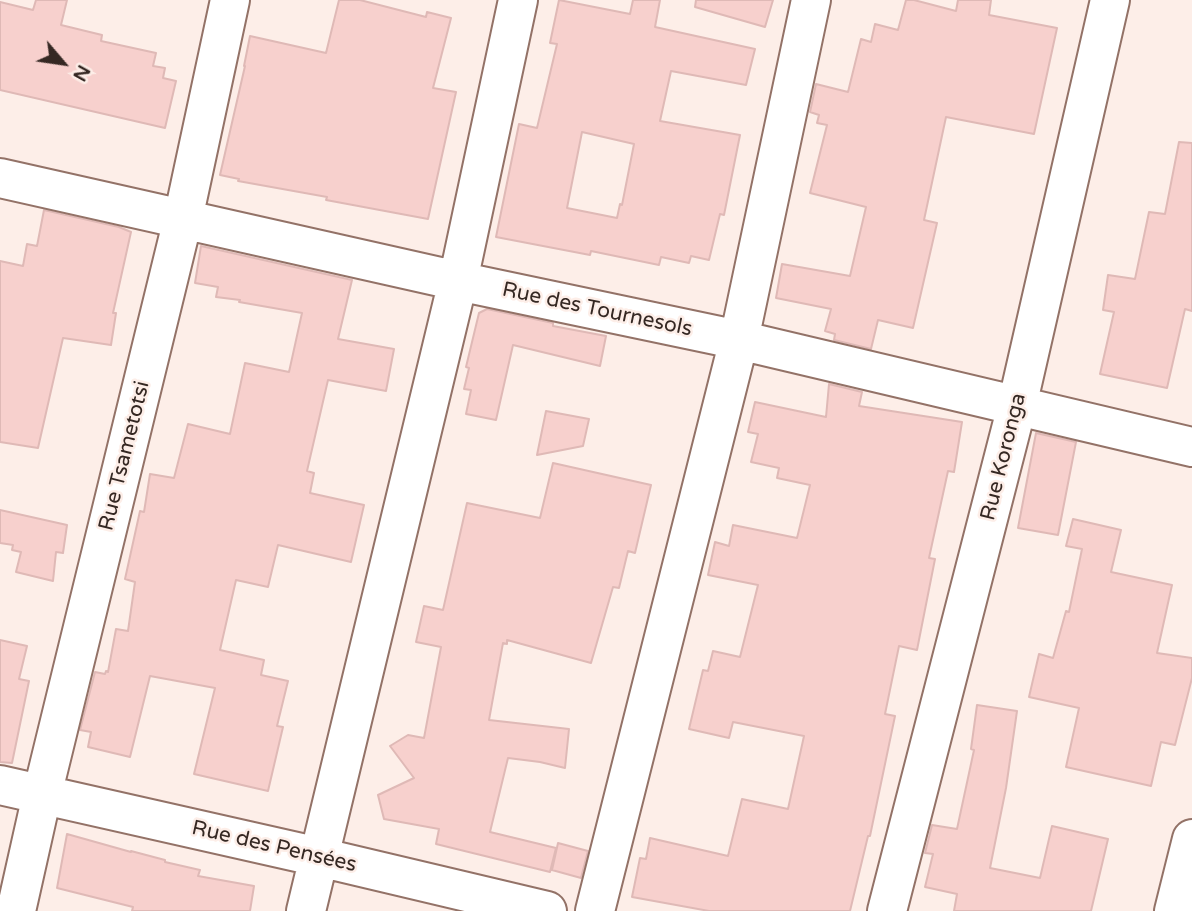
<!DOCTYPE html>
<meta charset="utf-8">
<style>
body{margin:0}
#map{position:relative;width:1192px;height:911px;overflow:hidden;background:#fdeee8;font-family:"Varela Round",sans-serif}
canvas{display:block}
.north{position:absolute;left:28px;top:28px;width:70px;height:70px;-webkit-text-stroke:5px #fdeee8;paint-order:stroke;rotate:119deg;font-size:19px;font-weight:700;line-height:28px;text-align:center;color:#352823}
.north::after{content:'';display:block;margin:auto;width:24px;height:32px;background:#352823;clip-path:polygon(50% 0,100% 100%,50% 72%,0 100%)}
</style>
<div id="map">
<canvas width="1192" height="911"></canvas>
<div class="north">N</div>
</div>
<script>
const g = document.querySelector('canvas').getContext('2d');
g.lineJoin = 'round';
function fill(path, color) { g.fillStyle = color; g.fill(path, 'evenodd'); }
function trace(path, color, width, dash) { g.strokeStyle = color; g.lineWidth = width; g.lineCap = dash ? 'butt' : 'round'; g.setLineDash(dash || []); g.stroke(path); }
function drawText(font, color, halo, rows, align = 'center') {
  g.font = font + ' "Varela Round",sans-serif'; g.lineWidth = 5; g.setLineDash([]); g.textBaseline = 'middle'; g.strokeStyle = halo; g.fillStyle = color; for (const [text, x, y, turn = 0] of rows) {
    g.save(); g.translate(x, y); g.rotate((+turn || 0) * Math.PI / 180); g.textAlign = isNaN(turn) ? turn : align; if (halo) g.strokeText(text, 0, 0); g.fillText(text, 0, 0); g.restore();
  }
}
const building = new Path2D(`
 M 36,0 L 67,0 L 61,25 L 102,35 L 101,41 L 156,53 L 153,66 L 165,68 L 163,78 L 176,81 L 165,128 L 0,90 L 0,2 L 33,10 Z
 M 339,0 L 360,0 L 426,17 L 427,12 L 451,18 L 433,88 L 456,92 L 428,219 L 326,200 L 327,197 L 238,181 L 239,179 L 220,175 L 245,66 L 244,66 L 250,36 L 326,53 Z
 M 559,0 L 630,14 L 633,0 L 660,0 L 655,27 L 755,49 L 746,85 L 671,71 L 660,121 L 740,135 L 724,215 L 720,214 L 709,260 L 691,256 L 689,263 L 661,257 L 659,265 L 591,251 L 590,255 L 496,237 L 519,124 L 537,128 L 557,44 L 550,43 ZM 582,132 L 634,144 L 622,205 L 620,204 L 617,218 L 567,208 Z
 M 696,0 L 773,0 L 765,27 L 695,7 Z
 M 906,0 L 914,0 L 956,11 L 958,0 L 991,0 L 989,15 L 1057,28 L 1034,134 L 946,117 L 924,220 L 937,223 L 913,328 L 878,320 L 871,349 L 834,340 L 835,334 L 825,331 L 831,309 L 776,298 L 782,264 L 850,276 L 866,207 L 810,193 L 827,125 L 817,123 L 819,115 L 810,112 L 816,84 L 848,92 L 861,39 L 871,42 L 875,24 L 898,30 Z
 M 1179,142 L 1192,143 L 1192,311 L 1185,309 L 1167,388 L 1100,374 L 1114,312 L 1103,310 L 1108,275 L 1135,279 L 1149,212 L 1165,214 Z
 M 44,210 L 119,227 L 131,232 L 113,313 L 116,313 L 111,345 L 63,338 L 38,448 L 0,442 L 0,261 L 23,266 L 27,244 L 37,246 Z
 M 201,246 L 352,280 L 338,339 L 394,349 L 386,391 L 328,380 L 307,471 L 314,473 L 310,493 L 364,505 L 351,562 L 278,545 L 268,587 L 236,580 L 220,650 L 264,660 L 261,675 L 288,681 L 277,726 L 283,727 L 268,791 L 194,774 L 215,688 L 150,676 L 130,757 L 88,747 L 91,732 L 80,730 L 95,672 L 105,674 L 106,671 L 108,672 L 116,629 L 128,631 L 135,582 L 125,579 L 140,511 L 144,512 L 150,474 L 174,478 L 188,424 L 230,434 L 245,363 L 289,372 L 302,313 L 239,302 L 240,300 L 216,297 L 218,287 L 195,283 Z
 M 487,309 L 553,323 L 553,326 L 606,336 L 600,366 L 513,345 L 496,420 L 466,414 L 471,390 L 464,389 L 469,368 L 466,367 L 479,313 Z
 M 829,384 L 862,392 L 859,406 L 962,422 L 954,472 L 948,471 L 929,558 L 935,559 L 917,650 L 899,646 L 885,714 L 895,716 L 870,836 L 868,836 L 850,911 L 709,911 L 632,897 L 640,858 L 646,859 L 650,838 L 728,856 L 742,799 L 788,809 L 804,736 L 733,722 L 729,738 L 689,729 L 703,670 L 708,671 L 713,651 L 740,657 L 758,585 L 708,575 L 715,542 L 729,546 L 733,525 L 797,538 L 810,485 L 777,478 L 779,468 L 751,462 L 758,434 L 748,432 L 755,402 L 826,417 Z
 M 546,411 L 589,419 L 583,446 L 537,455 Z
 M 1036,433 L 1076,442 L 1058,535 L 1018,528 Z
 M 553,463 L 651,485 L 635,553 L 628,551 L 619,588 L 613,587 L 591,663 L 507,640 L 507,644 L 503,643 L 489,720 L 569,729 L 565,768 L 540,762 L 508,758 L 490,832 L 556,848 L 550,872 L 436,844 L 439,829 L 384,819 L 378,795 L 414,778 L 390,746 L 408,735 L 424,738 L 441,647 L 416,642 L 424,606 L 443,610 L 467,503 L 540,518 Z
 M 0,510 L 67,525 L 63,553 L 56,552 L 53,581 L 16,572 L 21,552 L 12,550 L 13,545 L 0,543 Z
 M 1073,519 L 1121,530 L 1111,572 L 1172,585 L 1157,653 L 1192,658 L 1192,678 L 1175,745 L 1161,742 L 1151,786 L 1066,767 L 1079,708 L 1029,697 L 1039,654 L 1053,658 L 1066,611 L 1069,612 L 1082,549 L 1066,546 Z
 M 0,640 L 27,646 L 19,679 L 29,681 L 12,763 L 0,762 Z
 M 977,705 L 1017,711 L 1006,788 L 990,868 L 1040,878 L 1052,826 L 1108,839 L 1091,911 L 954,911 L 957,894 L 925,887 L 933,854 L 925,853 L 932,825 L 957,829 L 974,750 L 971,749 Z
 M 67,834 L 131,852 L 131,851 L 165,860 L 165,862 L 200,870 L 198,876 L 254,886 L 250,911 L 132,911 L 133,907 L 57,888 Z
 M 558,843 L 588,851 L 581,878 L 552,870 Z`);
fill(building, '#f7d0cd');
trace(building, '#dfb9b6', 2);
const minor = new Path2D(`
 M 0,178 L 458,281 L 739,340 L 1192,447
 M 0,785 L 319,857 L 547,911
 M 16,911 L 42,795 L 183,219 L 230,0
 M 306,911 L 458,281 L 518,0
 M 595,911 L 739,340 L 811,0
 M 887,911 L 1017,406 L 1110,0
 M 1174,911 L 1192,839`);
trace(minor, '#937267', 42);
trace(minor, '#fff', 38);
drawText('21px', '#352823', '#fdeee8', [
 ["Rue des Tournesols",597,310,12],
 ["Rue Tsametotsi",125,456,-76],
 ["Rue Koronga",1004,457,-76],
 ["Rue des Pensées",274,847,13]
]);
</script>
